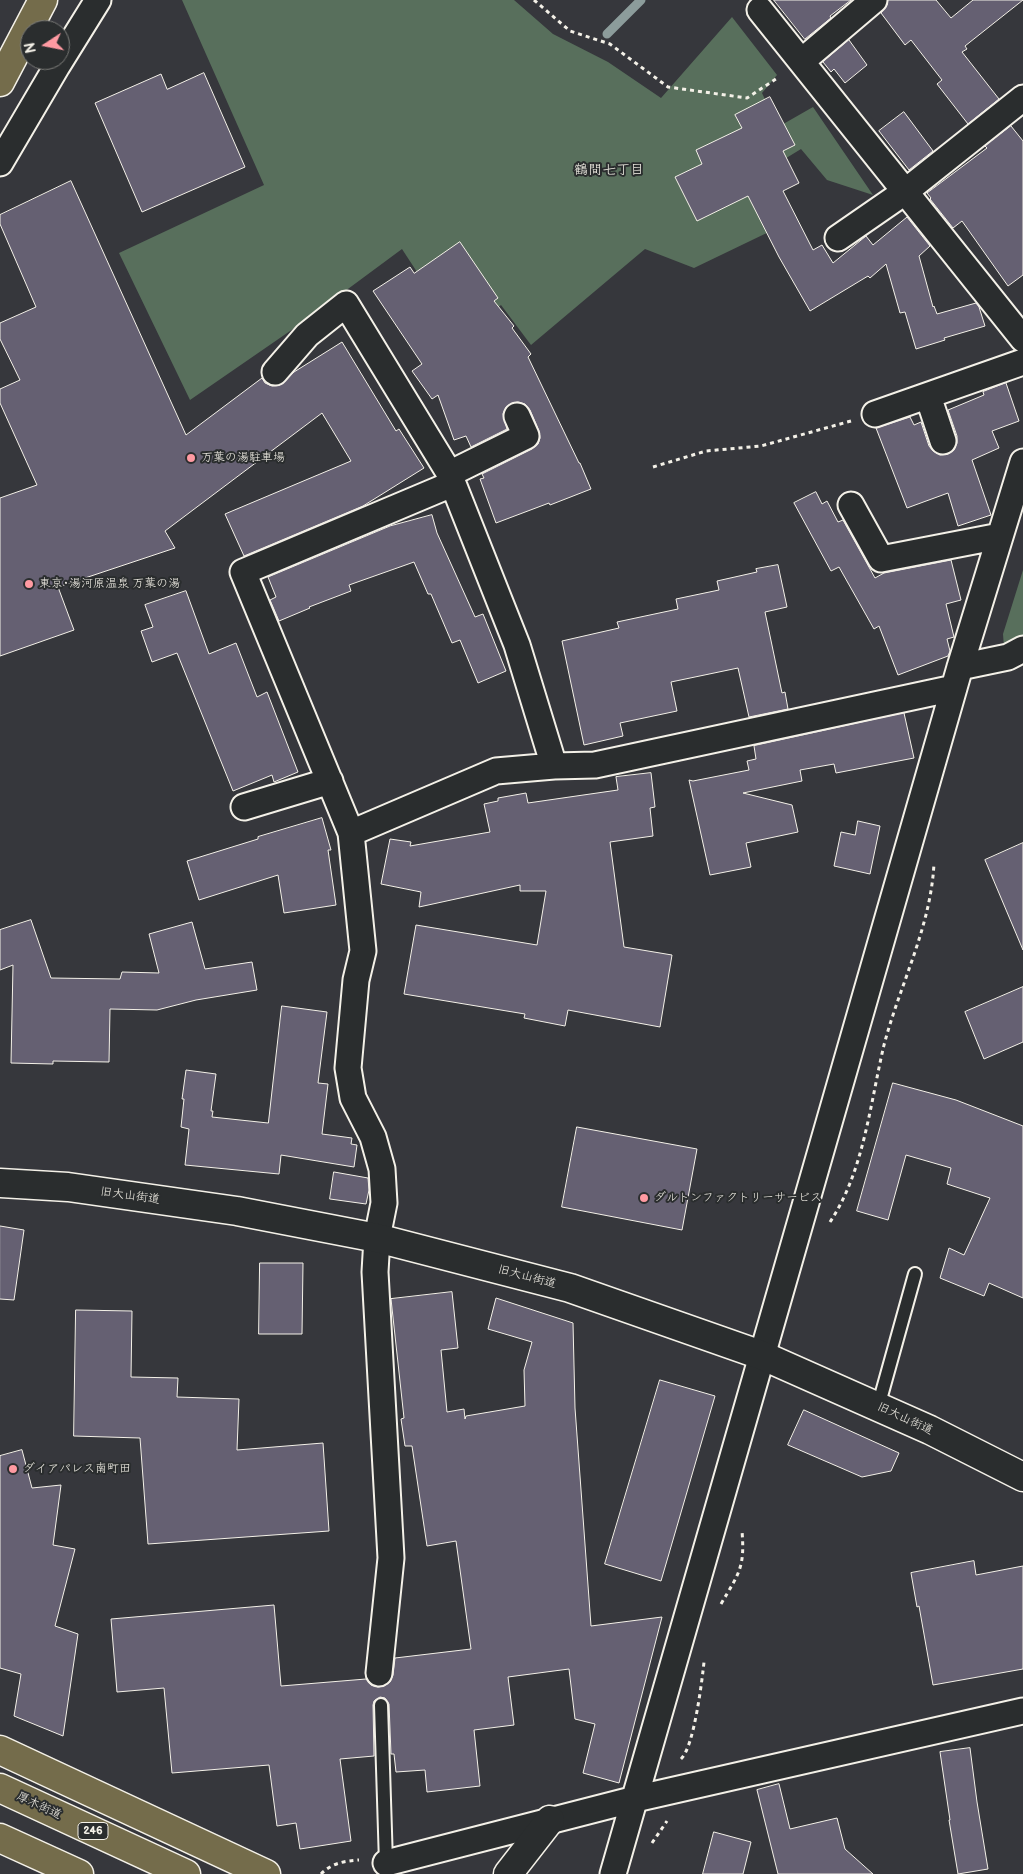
<!DOCTYPE html>
<meta charset="utf-8">
<style>
body{margin:0}
#map{position:relative;width:1023px;height:1874px;overflow:hidden;background:#36373c;font-family:"Balsamiq Sans",sans-serif}
canvas{display:block}
.north{position:absolute;left:20px;top:20px;width:50px;height:50px;box-sizing:border-box;background:#2a2d2e;border:1px solid #7b7b78;border-radius:50%;rotate:259deg;font-size:14px;font-weight:700;line-height:20px;text-align:center;color:#f4f1e8}
.north::after{content:'';display:block;margin:auto;width:18px;height:22px;background:#ff9aa2;clip-path:polygon(50% 0,100% 100%,50% 72%,0 100%)}
</style>
<div id="map">
<canvas width="1023" height="1874"></canvas>
<div class="north">N</div>
</div>
<script>
const g = document.querySelector('canvas').getContext('2d');
g.lineJoin = 'round';
function fill(path, color) { g.fillStyle = color; g.fill(path, 'evenodd'); }
function trace(path, color, width, dash) { g.strokeStyle = color; g.lineWidth = width; g.lineCap = dash ? 'butt' : 'round'; g.setLineDash(dash || []); g.stroke(path); }
function drawText(font, color, halo, rows, align = 'center') {
  g.font = font + ' "Balsamiq Sans","Klee One",sans-serif'; g.lineWidth = 4; g.setLineDash([]); g.textBaseline = 'middle'; g.strokeStyle = halo; g.fillStyle = color; for (const [text, x, y, turn = 0] of rows) {
    g.save(); g.translate(x, y); g.rotate((+turn || 0) * Math.PI / 180); g.textAlign = isNaN(turn) ? turn : align; if (halo) g.strokeText(text, 0, 0); g.fillText(text, 0, 0); g.restore();
  }
}
fill(new Path2D(`
 M 182,0 L 514,0 L 553,34 L 608,62 L 661,98 L 732,17 L 777,75 L 762,93 L 778,127 L 813,107 L 873,195 L 827,180 L 801,149 L 770,168 L 756,192 L 775,229 L 694,268 L 645,249 L 531,345 L 501,305 L 460,338 L 402,249 L 306,320 L 190,400 L 119,253 L 264,185 Z
 M 1023,570 L 1023,637 L 1004,648 L 1003,634 Z`), '#586f5c');
trace(new Path2D(`
 M 607,34 L 641,0`), '#8c9c9b', 9);
const building = new Path2D(`
 M 774,0 L 851,0 L 830,16 L 831,18 L 805,39 Z
 M 888,0 L 936,0 L 951,18 L 973,0 L 1023,0 L 965,46 L 967,49 L 962,52 L 999,99 L 968,124 L 937,84 L 942,80 L 911,40 L 905,45 L 881,13 L 887,5 Z
 M 849,40 L 867,65 L 845,83 L 834,69 L 831,72 L 823,62 Z
 M 204,73 L 245,167 L 142,212 L 95,103 L 161,74 L 167,89 Z
 M 770,97 L 795,145 L 783,151 L 799,183 L 783,191 L 813,250 L 822,245 L 833,263 L 866,236 L 873,245 L 907,217 L 930,246 L 919,256 L 933,307 L 934,306 L 937,314 L 976,303 L 979,307 L 985,326 L 944,338 L 945,340 L 916,349 L 905,312 L 900,313 L 886,264 L 870,278 L 868,276 L 810,311 L 779,257 L 748,196 L 697,221 L 675,177 L 702,164 L 696,150 L 742,128 L 735,115 Z
 M 904,112 L 933,151 L 909,170 L 879,131 Z
 M 1011,126 L 1023,141 L 1023,275 L 1008,286 L 962,221 L 953,228 L 930,199 L 931,198 L 927,193 L 987,148 L 985,146 Z
 M 71,181 L 186,435 L 262,378 L 265,383 L 272,386 L 280,385 L 294,372 L 342,342 L 396,431 L 399,429 L 424,468 L 363,506 L 244,556 L 225,514 L 351,461 L 322,413 L 165,531 L 175,548 L 58,587 L 74,630 L 0,656 L 0,498 L 37,485 L 0,403 L 0,389 L 20,380 L 0,339 L 0,323 L 36,307 L 0,224 L 0,215 Z
 M 460,242 L 498,298 L 494,301 L 514,326 L 512,328 L 531,354 L 528,357 L 579,463 L 580,463 L 591,489 L 550,505 L 549,503 L 496,523 L 480,479 L 484,478 L 482,474 L 532,449 L 538,444 L 540,438 L 539,431 L 530,410 L 525,404 L 518,402 L 512,403 L 506,407 L 503,414 L 507,429 L 471,447 L 466,436 L 454,440 L 438,395 L 432,399 L 412,371 L 422,364 L 373,291 L 410,267 L 414,273 Z
 M 1006,383 L 1019,421 L 992,431 L 999,448 L 972,460 L 991,515 L 958,526 L 948,493 L 907,508 L 876,428 L 910,417 L 914,425 L 921,422 L 929,446 L 933,451 L 940,455 L 948,454 L 954,450 L 957,443 L 957,436 L 948,410 L 984,395 L 983,392 Z
 M 816,492 L 822,504 L 827,501 L 838,522 L 843,520 L 875,578 L 884,573 L 951,560 L 961,600 L 946,604 L 954,637 L 947,639 L 950,651 L 948,656 L 898,675 L 879,626 L 874,629 L 839,567 L 831,571 L 794,503 Z
 M 432,515 L 437,533 L 475,617 L 483,614 L 506,671 L 478,683 L 460,640 L 452,643 L 431,594 L 428,594 L 414,562 L 349,585 L 351,591 L 309,607 L 310,608 L 279,621 L 270,600 L 276,597 L 268,577 L 390,526 Z
 M 778,565 L 787,607 L 765,612 L 782,693 L 785,692 L 788,709 L 749,717 L 738,668 L 671,682 L 677,711 L 620,723 L 623,736 L 584,745 L 562,641 L 619,628 L 617,622 L 678,609 L 676,599 L 719,590 L 717,581 L 757,572 L 756,569 Z
 M 186,591 L 209,654 L 236,643 L 257,697 L 267,692 L 298,772 L 274,782 L 272,775 L 233,791 L 177,653 L 152,662 L 141,631 L 153,627 L 145,605 Z
 M 904,713 L 914,758 L 836,773 L 834,764 L 800,770 L 802,781 L 743,793 L 792,805 L 798,832 L 746,843 L 751,867 L 710,875 L 689,780 L 693,781 L 749,770 L 747,761 L 756,759 L 754,746 Z
 M 651,773 L 655,807 L 650,808 L 653,836 L 610,842 L 624,947 L 672,955 L 660,1027 L 568,1010 L 565,1026 L 524,1018 L 525,1014 L 404,994 L 416,925 L 537,945 L 546,891 L 520,891 L 520,885 L 419,907 L 421,892 L 381,884 L 390,839 L 411,842 L 410,846 L 490,832 L 484,804 L 498,801 L 498,798 L 526,793 L 528,803 L 618,790 L 616,777 Z
 M 322,818 L 331,850 L 328,850 L 336,905 L 284,913 L 278,875 L 199,900 L 187,861 L 258,839 L 258,837 Z
 M 858,821 L 880,826 L 870,874 L 834,866 L 841,832 L 855,835 Z
 M 1023,843 L 1023,950 L 985,860 Z
 M 31,920 L 51,978 L 120,979 L 122,972 L 159,973 L 149,934 L 192,922 L 205,969 L 252,962 L 257,990 L 196,1000 L 157,1010 L 110,1009 L 109,1062 L 53,1061 L 53,1064 L 11,1063 L 13,965 L 0,970 L 0,930 Z
 M 1023,987 L 1023,1042 L 984,1059 L 965,1012 Z
 M 282,1006 L 327,1012 L 318,1083 L 328,1084 L 322,1134 L 352,1138 L 351,1144 L 357,1145 L 354,1167 L 281,1155 L 279,1174 L 185,1165 L 189,1129 L 181,1127 L 184,1099 L 182,1099 L 186,1070 L 216,1074 L 211,1111 L 213,1111 L 212,1117 L 268,1123 Z
 M 893,1083 L 956,1100 L 1023,1126 L 1023,1298 L 989,1283 L 984,1296 L 940,1278 L 949,1248 L 964,1255 L 990,1198 L 947,1184 L 951,1168 L 906,1155 L 888,1220 L 857,1211 Z
 M 577,1127 L 697,1149 L 682,1230 L 562,1207 Z
 M 334,1172 L 368,1178 L 369,1190 L 366,1204 L 330,1199 Z
 M 0,1226 L 24,1230 L 14,1300 L 0,1299 Z
 M 260,1263 L 303,1263 L 302,1334 L 259,1334 Z
 M 452,1292 L 458,1348 L 441,1350 L 447,1412 L 464,1409 L 465,1419 L 466,1416 L 525,1406 L 524,1370 L 532,1342 L 488,1329 L 496,1298 L 573,1323 L 575,1408 L 591,1626 L 662,1617 L 619,1783 L 583,1773 L 595,1724 L 575,1719 L 569,1669 L 508,1677 L 514,1725 L 474,1730 L 480,1786 L 427,1792 L 425,1770 L 396,1772 L 394,1754 L 391,1754 L 389,1704 L 385,1698 L 380,1697 L 374,1701 L 373,1705 L 374,1756 L 340,1759 L 351,1841 L 300,1849 L 296,1823 L 277,1826 L 269,1765 L 172,1773 L 164,1688 L 117,1692 L 111,1619 L 274,1605 L 281,1686 L 366,1679 L 371,1685 L 378,1687 L 384,1686 L 390,1682 L 393,1675 L 395,1658 L 471,1649 L 456,1541 L 427,1546 L 412,1446 L 405,1446 L 401,1419 L 404,1418 L 391,1299 Z
 M 76,1310 L 132,1311 L 131,1377 L 178,1378 L 177,1397 L 239,1399 L 237,1450 L 323,1443 L 329,1531 L 148,1544 L 140,1438 L 74,1436 Z
 M 660,1380 L 715,1396 L 661,1581 L 605,1564 Z
 M 804,1410 L 899,1453 L 891,1471 L 862,1477 L 788,1445 Z
 M 22,1450 L 32,1488 L 61,1485 L 53,1545 L 75,1549 L 55,1626 L 78,1634 L 63,1736 L 14,1716 L 21,1674 L 0,1668 L 0,1456 Z
 M 974,1561 L 976,1575 L 1023,1566 L 1023,1669 L 933,1685 L 919,1606 L 917,1607 L 911,1573 Z
 M 970,1748 L 977,1802 L 988,1869 L 958,1874 L 949,1820 L 950,1820 L 940,1752 Z
 M 779,1784 L 790,1829 L 837,1818 L 845,1849 L 873,1874 L 778,1874 L 757,1790 Z
 M 714,1832 L 751,1842 L 743,1874 L 703,1874 Z`);
fill(building, '#656072');
trace(building, '#f4f1e8', 1);
const service = new Path2D(`
 M 878,1407 L 915,1274
 M 381,1705 L 386,1863`);
const minor = new Path2D(`
 M 760,10 L 1023,339
 M 802,61 L 874,0
 M 0,163 L 57,66 L 98,0
 M 838,238 L 906,191 L 1023,98
 M 275,372 L 307,335 L 346,304 L 448,471 L 517,645 L 554,766
 M 928,396 L 943,441
 M 875,414 L 1023,362
 M 449,474 L 526,436 L 517,416
 M 851,505 L 881,559 L 1000,536
 M 960,667 L 1008,657 L 1023,649
 M 244,807 L 330,781
 M 351,833 L 496,771 L 554,766 L 595,765 L 954,688
 M 379,1673 L 391,1558 L 375,1272 L 377,1238 L 384,1203 L 382,1169 L 373,1137 L 353,1098 L 348,1068 L 356,980 L 363,951 L 351,833 L 243,572 L 452,484
 M 386,1863 L 635,1799 L 1023,1711
 M 613,1874 L 889,914 L 960,667 L 1023,462`);
const tertiary = new Path2D(`
 M 0,1183 L 68,1187 L 237,1211 L 377,1238 L 570,1288 L 761,1355 L 930,1430 L 1023,1477
 M 508,1874 L 550,1820`);
const trunk = new Path2D(`
 M 0,1750 L 266,1874
 M 0,1788 L 186,1874
 M 0,1838 L 79,1874`);
const motorway = new Path2D(`
 M 0,82 L 43,0`);
trace(service, '#f4f1e8', 16);
trace(minor, '#f4f1e8', 29);
trace(tertiary, '#f4f1e8', 31);
trace(trunk, '#f4f1e8', 31);
trace(motorway, '#f4f1e8', 31);
trace(new Path2D(`
 M 534,0 L 570,31 L 610,44 L 668,87 L 747,98 L 779,77
 M 653,467 L 706,451 L 761,446 L 851,421
 M 830,1222 C 864,1171 870,1104 884,1045 C 900,984 931,927 934,863
 M 721,1604 C 739,1573 745,1568 742,1531
 M 681,1759 C 694,1747 702,1681 704,1662
 M 652,1843 L 667,1821
 M 321,1874 C 332,1863 344,1861 359,1860`), '#f4f1e8', 3, [4, 4]);
trace(service, '#2a2d2e', 12);
trace(minor, '#2a2d2e', 25);
trace(tertiary, '#2a2d2e', 28);
trace(trunk, '#746c4b', 28);
trace(motorway, '#746c4b', 28);
for (const [x, y, r, color] of [
 [191,458,5,"#ff9aa2"],
 [29,584,5,"#ff9aa2"],
 [644,1198,5,"#ff9aa2"],
 [13,1469,5,"#ff9aa2"]
]) { const dot = new Path2D(); dot.arc(x, y, r, 0, 2 * Math.PI); g.fillStyle = color; g.fill(dot); trace(dot, '#2a2d2e', 2); }
for (const [x, y, w] of [
 [93,1831,30]
]) { const box = new Path2D(); box.roundRect(x - w / 2, y - 8.5, w, 17, 4); g.fillStyle = '#2a2d2e'; g.fill(box); trace(box, '#f4f1e8', 1); }
drawText('bold 11px', '#f4f1e8', null, [
 ["246",93,1831]
]);
drawText('12px', '#f4f1e8', '#2a2d2e', [
 ["万葉の湯駐車場",201,458],
 ["東京･湯河原温泉 万葉の湯",39,584],
 ["ダルトンファクトリーサービス",654,1198],
 ["ダイアパレス南町田",23,1469]
], 'left');
drawText('12px', '#f4f1e8', '#2a2d2e', [
 ["旧大山街道",130,1196,8],
 ["旧大山街道",527,1277,15],
 ["旧大山街道",905,1419,25],
 ["厚木街道",39,1806,25]
]);
drawText('14px', '#f4f1e8', '#2a2d2e', [
 ["鶴間七丁目",609,170]
]);
</script>
